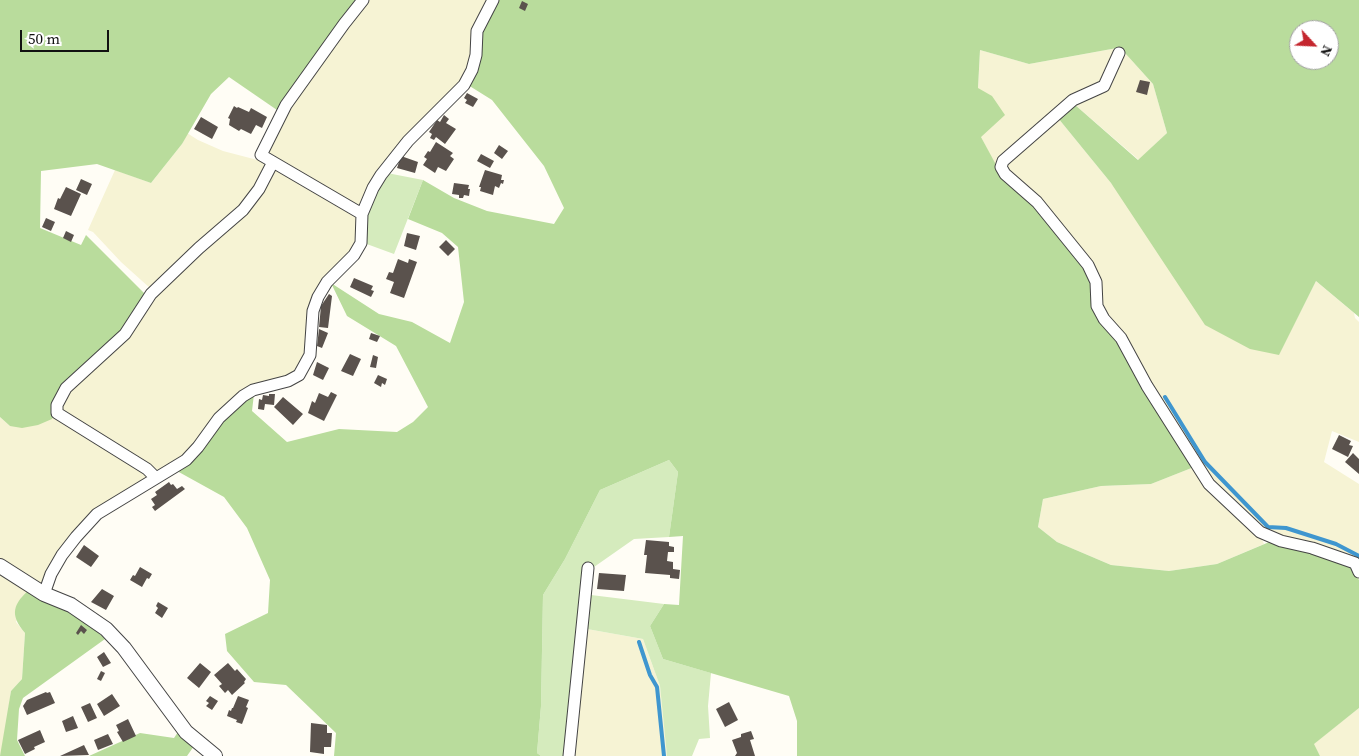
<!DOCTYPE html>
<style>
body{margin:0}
#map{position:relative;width:1359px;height:756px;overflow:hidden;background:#fffdf5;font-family:"Source Serif 4",serif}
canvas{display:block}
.north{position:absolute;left:1289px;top:20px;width:50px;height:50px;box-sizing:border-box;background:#fff;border:1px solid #a0a0a0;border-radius:50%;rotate:115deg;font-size:14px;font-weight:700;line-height:20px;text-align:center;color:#111}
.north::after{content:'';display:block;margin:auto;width:18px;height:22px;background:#c4262e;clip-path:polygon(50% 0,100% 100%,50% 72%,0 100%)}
.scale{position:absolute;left:20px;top:30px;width:89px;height:22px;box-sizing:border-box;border:2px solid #111;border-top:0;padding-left:6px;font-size:15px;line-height:18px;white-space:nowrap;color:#111;-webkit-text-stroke:4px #fff;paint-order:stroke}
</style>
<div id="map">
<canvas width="1359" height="756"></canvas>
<div class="north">N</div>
<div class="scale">50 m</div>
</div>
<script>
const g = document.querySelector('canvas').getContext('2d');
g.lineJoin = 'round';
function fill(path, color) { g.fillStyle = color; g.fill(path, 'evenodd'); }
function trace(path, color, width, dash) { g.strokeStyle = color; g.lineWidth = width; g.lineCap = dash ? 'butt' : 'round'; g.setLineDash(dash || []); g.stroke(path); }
fill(new Path2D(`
 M 367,0 L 489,0 L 471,60 L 463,79 L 360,205 L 356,207 L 268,153 L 268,151 L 295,98 Z
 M 1117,48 L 1099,86 L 1053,113 L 995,165 L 981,137 L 978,88 L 980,50 L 1029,64 Z
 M 1125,53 L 1153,84 L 1167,133 L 1139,160 L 1074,104 L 1115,74 Z
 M 1058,118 L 1111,183 L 1279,354 L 1316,281 L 1354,313 L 1355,318 L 1359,322 L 1359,442 L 1332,431 L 1324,462 L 1359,484 L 1359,562 L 1261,530 L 1213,484 L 1104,313 L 1007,169 L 1007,162 Z
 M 187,133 L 198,140 L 223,151 L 269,163 L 241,208 L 151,289 L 121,262 L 93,232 L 88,230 L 115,170 L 151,183 L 182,144 Z
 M 274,167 L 354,212 L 360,229 L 352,253 L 329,276 L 307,353 L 291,377 L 255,387 L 183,458 L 159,473 L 63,414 L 59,406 L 61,400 L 151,300 L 199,252 Z
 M 0,417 L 10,426 L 57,417 L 149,475 L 146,481 L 89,517 L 41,589 L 0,562 Z
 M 1194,467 L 1261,537 L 1264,544 L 1217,564 L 1169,571 L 1111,565 L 1057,542 L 1038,527 L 1043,499 L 1101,486 L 1151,484 Z
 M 0,570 L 31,588 L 16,622 L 25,633 L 22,679 L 11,691 L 2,754 L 0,755 Z
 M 587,629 L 643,639 L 660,686 L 667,756 L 573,756 Z
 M 1359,708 L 1359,756 L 1320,756 L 1313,744 Z`), '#f6f3d4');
fill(new Path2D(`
 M 387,173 L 423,180 L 394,254 L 364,243 L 367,207 Z
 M 669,460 L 678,472 L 669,537 L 634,539 L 594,567 L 587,566 L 565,756 L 541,756 L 537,753 L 541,706 L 543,595 L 565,559 L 600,490 Z
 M 591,595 L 664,604 L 650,626 L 663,659 L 711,673 L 708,706 L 710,738 L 699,739 L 692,756 L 667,756 L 660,686 L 643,639 L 587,629 Z`), '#d5ebbd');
fill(new Path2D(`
 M 0,0 L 360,0 L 277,110 L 229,77 L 211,94 L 182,144 L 151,183 L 97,164 L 41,171 L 40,228 L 81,245 L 86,235 L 145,294 L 121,333 L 71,380 L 52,419 L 38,425 L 22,428 L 10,426 L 0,417 Z
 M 498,0 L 1359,0 L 1359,317 L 1316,281 L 1279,355 L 1250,349 L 1205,325 L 1111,183 L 1058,118 L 1074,104 L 1138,160 L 1167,133 L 1153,84 L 1125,53 L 1117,48 L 1029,64 L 980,50 L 978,88 L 992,96 L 1005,115 L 981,137 L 1001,174 L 1039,207 L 1085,267 L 1116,336 L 1194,467 L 1151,484 L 1101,486 L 1043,499 L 1038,527 L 1057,542 L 1111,565 L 1169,571 L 1217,564 L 1274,540 L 1350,565 L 1359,580 L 1359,708 L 1314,744 L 1320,756 L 797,756 L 797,721 L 789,696 L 663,659 L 650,626 L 664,604 L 679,605 L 683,536 L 669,537 L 678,472 L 669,460 L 600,490 L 565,559 L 543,595 L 541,706 L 537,753 L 541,756 L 334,756 L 336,733 L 286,685 L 254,682 L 227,651 L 225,634 L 268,613 L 270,580 L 247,528 L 224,497 L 177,471 L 221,420 L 254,394 L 252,411 L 287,442 L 339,429 L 397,432 L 413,422 L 428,407 L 396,346 L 347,316 L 331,283 L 379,314 L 412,322 L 450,343 L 464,302 L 458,247 L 442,233 L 408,219 L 423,180 L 454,198 L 487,211 L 554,224 L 564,208 L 544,166 L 492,100 L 468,85 L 486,21 ZM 1299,30 L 1329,30 L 1329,60 L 1299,60 Z
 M 31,588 C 55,608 83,616 105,639 L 23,698 L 19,709 L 17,740 L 25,756 L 0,756 L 11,691 L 22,679 L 25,633 C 9,614 13,604 31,588 Z
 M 178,732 L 194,746 L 187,756 L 89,756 L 140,733 L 174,738 Z`), '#b9dc9c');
trace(new Path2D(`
 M 1165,397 L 1205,462 L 1268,527 L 1286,528 L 1336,544 L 1359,556
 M 639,642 L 650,675 L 657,687 L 664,756`), '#3f96cf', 4);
fill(new Path2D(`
 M 522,1 L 528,4 L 525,11 L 519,8 Z
 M 1140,80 L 1150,82 L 1147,95 L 1136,92 Z
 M 467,93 L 478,99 L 473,107 L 465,103 L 467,100 L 464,98 Z
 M 234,106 L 237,108 L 238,107 L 249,112 L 251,108 L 267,117 L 262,128 L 256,125 L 251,134 L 241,129 L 239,131 L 229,125 L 230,119 L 228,118 Z
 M 444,115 L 449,119 L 446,123 L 456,129 L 445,144 L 436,137 L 434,140 L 430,138 L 432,134 L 429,132 L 437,120 L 440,122 Z
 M 201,117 L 218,127 L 212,139 L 194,129 Z
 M 436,142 L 453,153 L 450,156 L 454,159 L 446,171 L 438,167 L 435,173 L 423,165 L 427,159 L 424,157 L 428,151 L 430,152 Z
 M 499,145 L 508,151 L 502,159 L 494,153 Z
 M 481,154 L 494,161 L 490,168 L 477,161 Z
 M 401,156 L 418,162 L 415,173 L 397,168 Z
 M 485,170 L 502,175 L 501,180 L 504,180 L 503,184 L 501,183 L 499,188 L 495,186 L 493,195 L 480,191 L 481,187 L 479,187 Z
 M 81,179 L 92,184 L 87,195 L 76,190 Z
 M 454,183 L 469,185 L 468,189 L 470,189 L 469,196 L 464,195 L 463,198 L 459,198 L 459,195 L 452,194 Z
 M 66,187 L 81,194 L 71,216 L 54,209 L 58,198 L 60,199 Z
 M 46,218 L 55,222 L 51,231 L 42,227 Z
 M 66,231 L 74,235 L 71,242 L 63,238 Z
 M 407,233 L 420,236 L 416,250 L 404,246 Z
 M 446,240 L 455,249 L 448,256 L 439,247 Z
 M 398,259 L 408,263 L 409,259 L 417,262 L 404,298 L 390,293 L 394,282 L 386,279 L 389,272 L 393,273 Z
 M 354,278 L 373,286 L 371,290 L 374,291 L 371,297 L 350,287 Z
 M 329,294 L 332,296 L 328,328 L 319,327 L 321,306 Z
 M 319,329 L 328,333 L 322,348 L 317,346 Z
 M 371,333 L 380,336 L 377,342 L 369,339 Z
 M 350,354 L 361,359 L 353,376 L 341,371 Z
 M 373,355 L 378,357 L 376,368 L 370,367 Z
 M 317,362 L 329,368 L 323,380 L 313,375 Z
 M 378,375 L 387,379 L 385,385 L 382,383 L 381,387 L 374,383 Z
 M 331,392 L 337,395 L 324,421 L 308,413 L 312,401 L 315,403 L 319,393 L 328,397 Z
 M 269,394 L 275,394 L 274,405 L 265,404 L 264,410 L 258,409 L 259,399 L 262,400 L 263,395 L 269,396 Z
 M 283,397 L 303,414 L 293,425 L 274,407 Z
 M 1339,435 L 1351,441 L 1349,445 L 1353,446 L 1348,457 L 1332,449 Z
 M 1353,453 L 1359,459 L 1359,474 L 1345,462 Z
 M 169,482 L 171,485 L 173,484 L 177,489 L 182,486 L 185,489 L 155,511 L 152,507 L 155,505 L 151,499 L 157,495 L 155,492 Z
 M 646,540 L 669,542 L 669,546 L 674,547 L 674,552 L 668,552 L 667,561 L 673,562 L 673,569 L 680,570 L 679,579 L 670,578 L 670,575 L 645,573 L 647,555 L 644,555 Z
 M 84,545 L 99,556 L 91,567 L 76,557 Z
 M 140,567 L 152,574 L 149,579 L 147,578 L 142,587 L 130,580 L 133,575 L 135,576 Z
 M 599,573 L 626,575 L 624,591 L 597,589 Z
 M 102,589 L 114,596 L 106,610 L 91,602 Z
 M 158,602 L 168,608 L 162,618 L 155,613 L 158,608 L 156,606 Z
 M 81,625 L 87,630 L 84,634 L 81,631 L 78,635 L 76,633 Z
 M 104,652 L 111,663 L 103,667 L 97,657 Z
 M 200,663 L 211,672 L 199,688 L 187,678 Z
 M 228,663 L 235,671 L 237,669 L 246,679 L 244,682 L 245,683 L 232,695 L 228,690 L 225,693 L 219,686 L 222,684 L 214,675 Z
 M 101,671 L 105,673 L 101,681 L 97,679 Z
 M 46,692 L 47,693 L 50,692 L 55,703 L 27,715 L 23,706 L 27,700 Z
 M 112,694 L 120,706 L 104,716 L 97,704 Z
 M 210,696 L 218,701 L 212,710 L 206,706 L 209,703 L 206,701 Z
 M 238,696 L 249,700 L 246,707 L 248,708 L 242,724 L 236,722 L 237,720 L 227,716 L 229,710 L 231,711 L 232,708 L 233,708 Z
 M 729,702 L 738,720 L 725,727 L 716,709 Z
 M 90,703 L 97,718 L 88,722 L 81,707 Z
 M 73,716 L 78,728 L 66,732 L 62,721 Z
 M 128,719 L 136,736 L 123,742 L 117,732 L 119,731 L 116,725 Z
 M 311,723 L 327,725 L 327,733 L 332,733 L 331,747 L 324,747 L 324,754 L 310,752 Z
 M 40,730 L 45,742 L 34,747 L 35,749 L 25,754 L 18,740 Z
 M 751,731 L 754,739 L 750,740 L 755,756 L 735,756 L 737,753 L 732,740 L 741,737 L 741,734 Z
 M 108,734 L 113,744 L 98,750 L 94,740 Z
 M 84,745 L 89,755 L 60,756 Z`), '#5a524d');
const minor = new Path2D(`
 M 1119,53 L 1104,86 L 1073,100 L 1003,161 L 1001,167 L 1005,174 L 1037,202 L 1088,265 L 1096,282 L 1097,306 L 1104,319 L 1121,338 L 1147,386 L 1209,484 L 1260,532 L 1281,541 L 1312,548 L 1355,563 L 1359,572
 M 273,162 L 261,155 L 286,105 L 344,24 L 363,0
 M 156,478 L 147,469 L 57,413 L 57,405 L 66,388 L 125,334 L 151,294 L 199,248 L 243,210 L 259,189 L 273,162 L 362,214
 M 44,594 L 51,574 L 62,555 L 76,537 L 97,514 L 186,460 L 198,447 L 219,418 L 243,396 L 253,390 L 288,381 L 299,375 L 310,355 L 313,311 L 318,297 L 327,282 L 354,255 L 361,243 L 362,214 L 373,188 L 381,175 L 408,141 L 464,85 L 472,70 L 476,55 L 477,31 L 493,0
 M 569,756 L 588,568`);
const tertiary = new Path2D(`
 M 0,566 L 44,594 L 71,605 L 106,629 L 124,648 L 186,732 L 215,756`);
trace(minor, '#444', 13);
trace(tertiary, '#444', 16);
trace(minor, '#fff', 11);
trace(tertiary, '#fff', 14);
</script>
